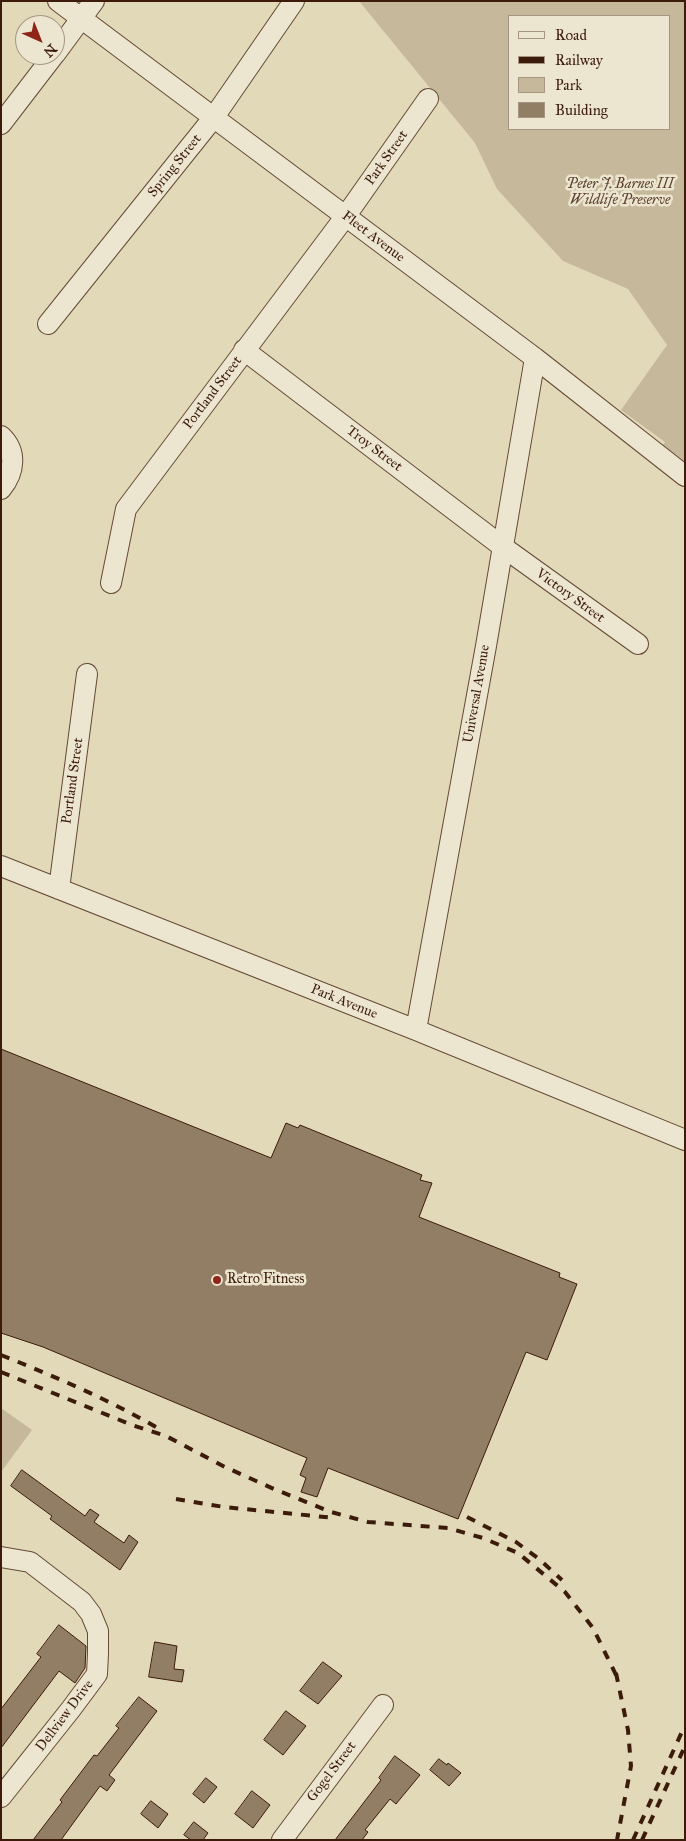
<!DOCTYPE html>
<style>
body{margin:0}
#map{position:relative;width:686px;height:1841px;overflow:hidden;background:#e2d9b8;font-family:"IM FELL Great Primer",serif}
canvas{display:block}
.frame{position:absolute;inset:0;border:2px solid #3c1b0b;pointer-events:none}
.legend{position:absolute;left:508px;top:15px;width:162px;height:115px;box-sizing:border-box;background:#ece6d1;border:1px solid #a69582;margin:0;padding:6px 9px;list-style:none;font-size:15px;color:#3c1b0b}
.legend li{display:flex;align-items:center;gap:10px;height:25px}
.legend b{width:25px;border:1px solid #a69582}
.north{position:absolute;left:15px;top:15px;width:50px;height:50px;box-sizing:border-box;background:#ece6d1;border:1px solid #a69582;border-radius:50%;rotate:136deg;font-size:14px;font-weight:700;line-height:20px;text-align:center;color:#3c1b0b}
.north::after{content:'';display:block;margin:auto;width:18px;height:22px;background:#8f2418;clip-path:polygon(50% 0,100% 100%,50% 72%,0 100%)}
</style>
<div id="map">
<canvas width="686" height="1841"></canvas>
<div class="frame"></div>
<ul class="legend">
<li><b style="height:6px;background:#ece6d1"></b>Road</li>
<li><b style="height:6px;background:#3c1b0b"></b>Railway</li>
<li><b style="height:14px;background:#c6b99b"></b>Park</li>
<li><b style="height:14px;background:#927e65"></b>Building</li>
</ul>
<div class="north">N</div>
</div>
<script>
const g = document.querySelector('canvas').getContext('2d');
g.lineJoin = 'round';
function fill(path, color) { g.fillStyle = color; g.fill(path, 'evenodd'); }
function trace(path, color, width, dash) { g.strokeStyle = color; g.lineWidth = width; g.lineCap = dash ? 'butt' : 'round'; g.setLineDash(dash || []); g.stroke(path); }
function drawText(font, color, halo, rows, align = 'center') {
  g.font = font + ' "IM FELL Great Primer",serif'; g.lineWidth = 5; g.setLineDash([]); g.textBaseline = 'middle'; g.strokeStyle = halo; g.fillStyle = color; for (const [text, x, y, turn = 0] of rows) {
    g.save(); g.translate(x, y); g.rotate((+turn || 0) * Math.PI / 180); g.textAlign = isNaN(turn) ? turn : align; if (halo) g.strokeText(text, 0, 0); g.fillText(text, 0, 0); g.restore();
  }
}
fill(new Path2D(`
 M 359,1 L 685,1 L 685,476 L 654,456 L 665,442 L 621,410 L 667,345 L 628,289 L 563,261 L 497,189 L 475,143 ZM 510,16 L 670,16 L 670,129 L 510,129 Z
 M 1,1408 L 32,1430 L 1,1472 Z`), '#c6b99b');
const building = new Path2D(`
 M 1,1049 L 271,1158 L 286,1123 L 298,1128 L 300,1125 L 422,1175 L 420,1180 L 432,1183 L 419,1217 L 560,1273 L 559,1277 L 577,1284 L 547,1360 L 526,1352 L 458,1519 L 328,1468 L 317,1497 L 301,1492 L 306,1478 L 300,1475 L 307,1458 L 43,1347 L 1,1333 Z
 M 22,1470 L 85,1516 L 90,1509 L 99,1515 L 94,1522 L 124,1543 L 129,1535 L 138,1542 L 120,1570 L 50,1519 L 52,1516 L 11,1486 Z
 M 59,1625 L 86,1646 L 85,1668 L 75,1683 L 59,1671 L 1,1748 L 1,1709 L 41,1657 L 37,1654 Z
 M 155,1642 L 177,1646 L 174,1669 L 184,1670 L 182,1682 L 149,1677 Z
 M 323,1662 L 342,1676 L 318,1704 L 300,1691 Z
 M 139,1697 L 157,1711 L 109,1775 L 115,1780 L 107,1791 L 100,1786 L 61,1840 L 33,1840 L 62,1802 L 60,1800 L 94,1755 L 97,1756 L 119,1728 L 116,1726 Z
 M 286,1711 L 306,1726 L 283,1755 L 264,1740 Z
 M 395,1756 L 420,1775 L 396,1804 L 390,1799 L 365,1830 L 368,1832 L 362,1840 L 335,1840 L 381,1780 L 379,1778 Z
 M 439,1759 L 447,1765 L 448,1763 L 461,1773 L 449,1786 L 430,1770 Z
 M 206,1778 L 217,1787 L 204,1803 L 193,1794 Z
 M 252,1791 L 270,1805 L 253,1828 L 235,1814 Z
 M 151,1801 L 168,1814 L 158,1828 L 141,1814 Z
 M 194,1822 L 208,1833 L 203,1840 L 191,1840 L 184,1835 Z`);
fill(building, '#927e65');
trace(building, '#3c1b0b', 1);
const minor = new Path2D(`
 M 58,1 L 535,358 L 685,476
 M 55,54 L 94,1
 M 1,124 L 54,55
 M 48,324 L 214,117 L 294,1
 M 244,350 L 503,547 L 638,644
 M 1,436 C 17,451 15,472 1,489
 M 111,583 L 126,509 L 345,217 L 428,99
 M 1,866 L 416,1030 L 685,1140
 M 59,889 L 87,674
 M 416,1030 L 486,646 L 535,358
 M 1,1557 L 30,1562 L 82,1602 L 91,1614 L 98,1631 L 98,1654 L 97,1674 L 71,1709 L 1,1797
 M 282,1840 L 383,1705`);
trace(minor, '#664a36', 22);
trace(minor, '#ece6d1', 20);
trace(new Path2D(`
 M 1,1355 C 56,1377 110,1400 161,1430
 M 1,1372 L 132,1425 L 166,1436 L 225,1467 L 274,1489 L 331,1512 L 368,1522 L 448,1528 L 483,1538 L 518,1553 L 565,1592 L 593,1628 L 618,1679
 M 176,1499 L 224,1507 L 335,1518
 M 467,1517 L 516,1542 L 539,1559 L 562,1580
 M 616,1673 L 628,1730 L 631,1766 L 617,1840
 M 633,1840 L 685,1725
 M 642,1840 L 685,1746`), '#3c1b0b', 4, [9, 9]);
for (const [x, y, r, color] of [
 [217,1280,5,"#8f2418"]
]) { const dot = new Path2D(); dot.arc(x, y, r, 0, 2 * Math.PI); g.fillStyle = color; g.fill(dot); trace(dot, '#ece6d1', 2); }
drawText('14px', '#3c1b0b', '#ece6d1', [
 ["Park Street",387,158,-55],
 ["Spring Street",175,166,-51],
 ["Fleet Avenue",373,237,37],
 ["Portland Street",213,393,-53],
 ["Troy Street",374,449,37],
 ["Victory Street",570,596,36],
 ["Universal Avenue",477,694,-80],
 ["Portland Street",73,781,-82],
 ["Park Avenue",344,1002,22],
 ["Dellview Drive",65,1716,-53],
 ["Gogel Street",332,1772,-53]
]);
drawText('italic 14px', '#5e422f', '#ece6d1', [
 ["Peter J. Barnes III",620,185],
 ["Wildlife Preserve",620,201]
]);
drawText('14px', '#3c1b0b', '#ece6d1', [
 ["Retro Fitness",227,1280]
], 'left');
</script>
